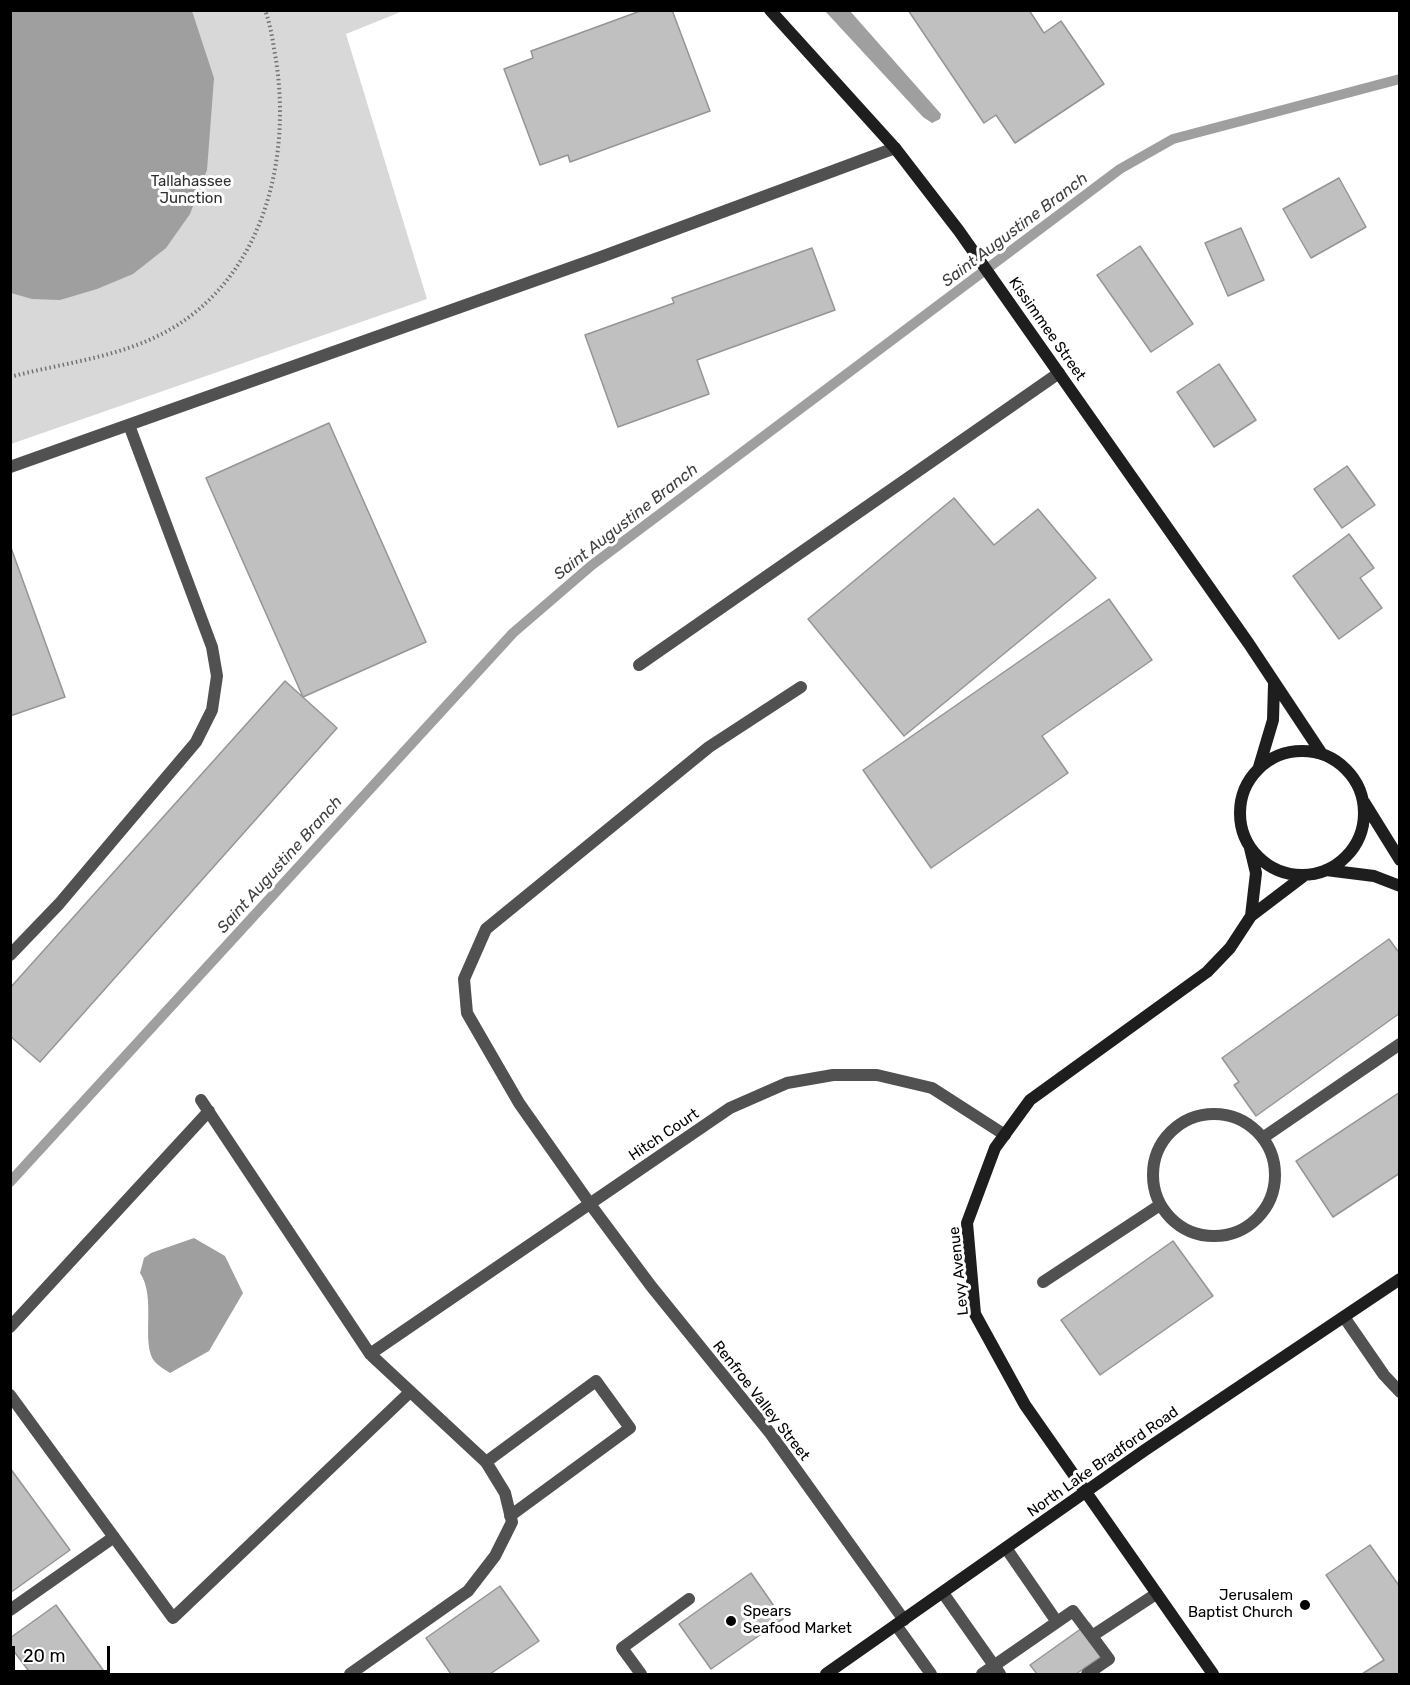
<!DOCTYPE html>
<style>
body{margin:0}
#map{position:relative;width:1410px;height:1685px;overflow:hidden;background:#fff;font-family:Rubik,sans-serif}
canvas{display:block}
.frame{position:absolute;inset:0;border:12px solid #000;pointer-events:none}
.scale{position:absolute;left:12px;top:1646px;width:98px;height:27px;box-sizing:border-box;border:3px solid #000;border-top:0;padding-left:8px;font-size:18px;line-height:21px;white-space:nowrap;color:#000;-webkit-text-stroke:4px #fff;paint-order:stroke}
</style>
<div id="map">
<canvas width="1410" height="1685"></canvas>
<div class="frame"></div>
<div class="scale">20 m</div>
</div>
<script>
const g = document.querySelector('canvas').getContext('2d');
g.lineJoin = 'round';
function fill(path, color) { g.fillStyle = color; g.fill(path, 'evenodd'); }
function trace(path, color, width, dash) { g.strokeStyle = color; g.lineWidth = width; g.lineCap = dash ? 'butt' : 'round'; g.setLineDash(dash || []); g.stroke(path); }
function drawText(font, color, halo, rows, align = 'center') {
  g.font = font + ' Rubik,sans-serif'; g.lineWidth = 6; g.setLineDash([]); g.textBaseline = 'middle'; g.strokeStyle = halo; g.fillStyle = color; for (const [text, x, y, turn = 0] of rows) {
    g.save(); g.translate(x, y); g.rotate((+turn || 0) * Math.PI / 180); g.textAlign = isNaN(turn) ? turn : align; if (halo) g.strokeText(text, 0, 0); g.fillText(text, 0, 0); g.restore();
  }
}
fill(new Path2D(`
 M 10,11 L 403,11 L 346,34 L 427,299 L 11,444 Z`), '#d8d8d8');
fill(new Path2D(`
 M 10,11 L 192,11 L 214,78 L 207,170 L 190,214 L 166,248 L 133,274 L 97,289 L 60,300 L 32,299 L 11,293 Z
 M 825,11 L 850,11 L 941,114 L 940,119 L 932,123 L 923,117 Z
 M 194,1238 L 225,1256 L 243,1293 L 209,1351 L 170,1373 C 165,1370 159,1366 155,1362 C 140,1345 157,1297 140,1273 L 144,1258 L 151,1253 Z`), '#9f9f9f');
trace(new Path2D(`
 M 10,1182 L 513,633 L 592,565 L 1120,169 L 1173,139 L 1400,79`), '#9f9f9f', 10);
const building = new Path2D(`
 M 643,10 L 672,10 L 710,111 L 570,162 L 568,155 L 540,165 L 504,69 L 533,58 L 531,51 Z
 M 908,10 L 1029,10 L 1044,33 L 1061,21 L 1104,84 L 1015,143 L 996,115 L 984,123 Z
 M 1339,178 L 1366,227 L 1311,258 L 1283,209 Z
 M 1241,228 L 1264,280 L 1228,296 L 1205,243 Z
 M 1140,246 L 1193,324 L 1151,352 L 1097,275 Z
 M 812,248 L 835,310 L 697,360 L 709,394 L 618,427 L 585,335 L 674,303 L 672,298 Z
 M 1219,364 L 1256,420 L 1214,447 L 1177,392 Z
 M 329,423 L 426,642 L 303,697 L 206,478 Z
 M 1347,466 L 1375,505 L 1342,528 L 1314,489 Z
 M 954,498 L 994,545 L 1038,509 L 1096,578 L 904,736 L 808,619 Z
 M 1349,534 L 1374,568 L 1360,578 L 1382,608 L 1339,639 L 1293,576 Z
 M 10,545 L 65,697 L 10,716 Z
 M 1109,599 L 1152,660 L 1042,736 L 1068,773 L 931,868 L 863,770 Z
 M 285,681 L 337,728 L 40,1062 L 10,1036 L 10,988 Z
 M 1389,939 L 1400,954 L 1400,1013 L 1256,1116 L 1234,1085 L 1239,1082 L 1222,1058 Z
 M 1400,1092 L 1400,1173 L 1333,1217 L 1296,1161 Z
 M 1173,1241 L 1213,1296 L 1100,1375 L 1061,1320 Z
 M 10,1468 L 70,1550 L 10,1593 Z
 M 1370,1545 L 1400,1587 L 1400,1674 L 1362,1674 L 1384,1660 L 1326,1575 Z
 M 751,1573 L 783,1619 L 711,1669 L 679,1624 Z
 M 500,1586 L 539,1641 L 490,1674 L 451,1674 L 426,1638 Z
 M 56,1605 L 106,1674 L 31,1674 L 10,1646 L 10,1638 Z
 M 1089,1623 L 1109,1651 L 1076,1674 L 1037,1674 L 1030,1665 Z`);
fill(building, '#c0c0c0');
trace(building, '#959595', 1.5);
trace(new Path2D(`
 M 10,377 C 66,362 126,357 176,326 C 265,270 291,157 276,60 C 273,43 271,26 265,10`), '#737373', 4, [1.5, 3]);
trace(new Path2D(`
 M 639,665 L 1059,373
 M 801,687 L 709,747 L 486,929 L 464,979 L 467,1013 L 519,1103 L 590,1204 L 651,1286 L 770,1433 L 904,1620
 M 10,955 L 59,904 L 196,742 L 212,710 L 217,676 L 212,647 L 129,425
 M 201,1100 L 370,1354 L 486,1462 L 505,1493 L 512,1522 L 495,1556 L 468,1591 L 350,1674
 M1153 1175a61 61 0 1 1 122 0a61 61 0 1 1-122 0Z
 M 1264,1137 L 1400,1044
 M 1043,1282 L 1160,1205
 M 1344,1317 L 1384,1375 L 1400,1392
 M 10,1327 L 209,1111
 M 370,1354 L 730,1108 L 787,1083 L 833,1075 L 877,1075 L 932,1088 L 1005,1135
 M 10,1395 L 173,1618 L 410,1392
 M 486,1462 L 596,1381 L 630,1428 L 510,1516
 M 1006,1548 L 1057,1622
 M 943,1593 L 1000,1674
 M 10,1610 L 114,1537
 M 896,1625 L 931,1674
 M 1092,1636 L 1156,1594
 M 641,1674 L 622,1648 L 689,1599
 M 982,1674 L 1073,1611 L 1109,1659 L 1087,1674`), '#515151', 12);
trace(new Path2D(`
 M 10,467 L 601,257 L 895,148`), '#515151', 12);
trace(new Path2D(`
 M 770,10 L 895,148 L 959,231 L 1249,644 L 1322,754
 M1240 813a62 62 0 1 1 124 0a62 62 0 1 1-124 0Z
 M 1259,767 L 1273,720 L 1274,684
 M 1364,802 L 1400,860
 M 1250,848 L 1256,873 L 1251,916
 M 1326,870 L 1374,876 L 1400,886
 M 826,1674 L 1145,1450 L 1400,1279
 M 1213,1674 L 1025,1405 L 975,1314 L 967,1223 L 995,1148 L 1030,1100 L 1207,972 L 1230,948 L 1251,916 L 1305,875`), '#1e1e1e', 12);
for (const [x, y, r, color] of [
 [1305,1605,6,"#000"],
 [731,1621,6,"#000"]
]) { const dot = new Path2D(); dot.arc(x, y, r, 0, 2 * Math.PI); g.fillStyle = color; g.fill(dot); trace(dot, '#fff', 2); }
drawText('15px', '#2f2f2f', '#fff', [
 ["Tallahassee",191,182],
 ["Junction",191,199]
]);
drawText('15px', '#000', '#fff', [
 ["Kissimmee Street",1047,329,55],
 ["Hitch Court",664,1135,-34],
 ["Levy Avenue",959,1271,-96],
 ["Renfroe Valley Street",761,1401,52],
 ["North Lake Bradford Road",1103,1462,-35]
]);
drawText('15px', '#000', '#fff', [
 ["Jerusalem",1293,1596],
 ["Baptist Church",1293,1613],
 ["Spears",743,1612,"left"],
 ["Seafood Market",743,1629,"left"]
], 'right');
drawText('italic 16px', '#404040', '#fff', [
 ["Saint Augustine Branch",1015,230,-37],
 ["Saint Augustine Branch",626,522,-38],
 ["Saint Augustine Branch",280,865,-48]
]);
</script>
